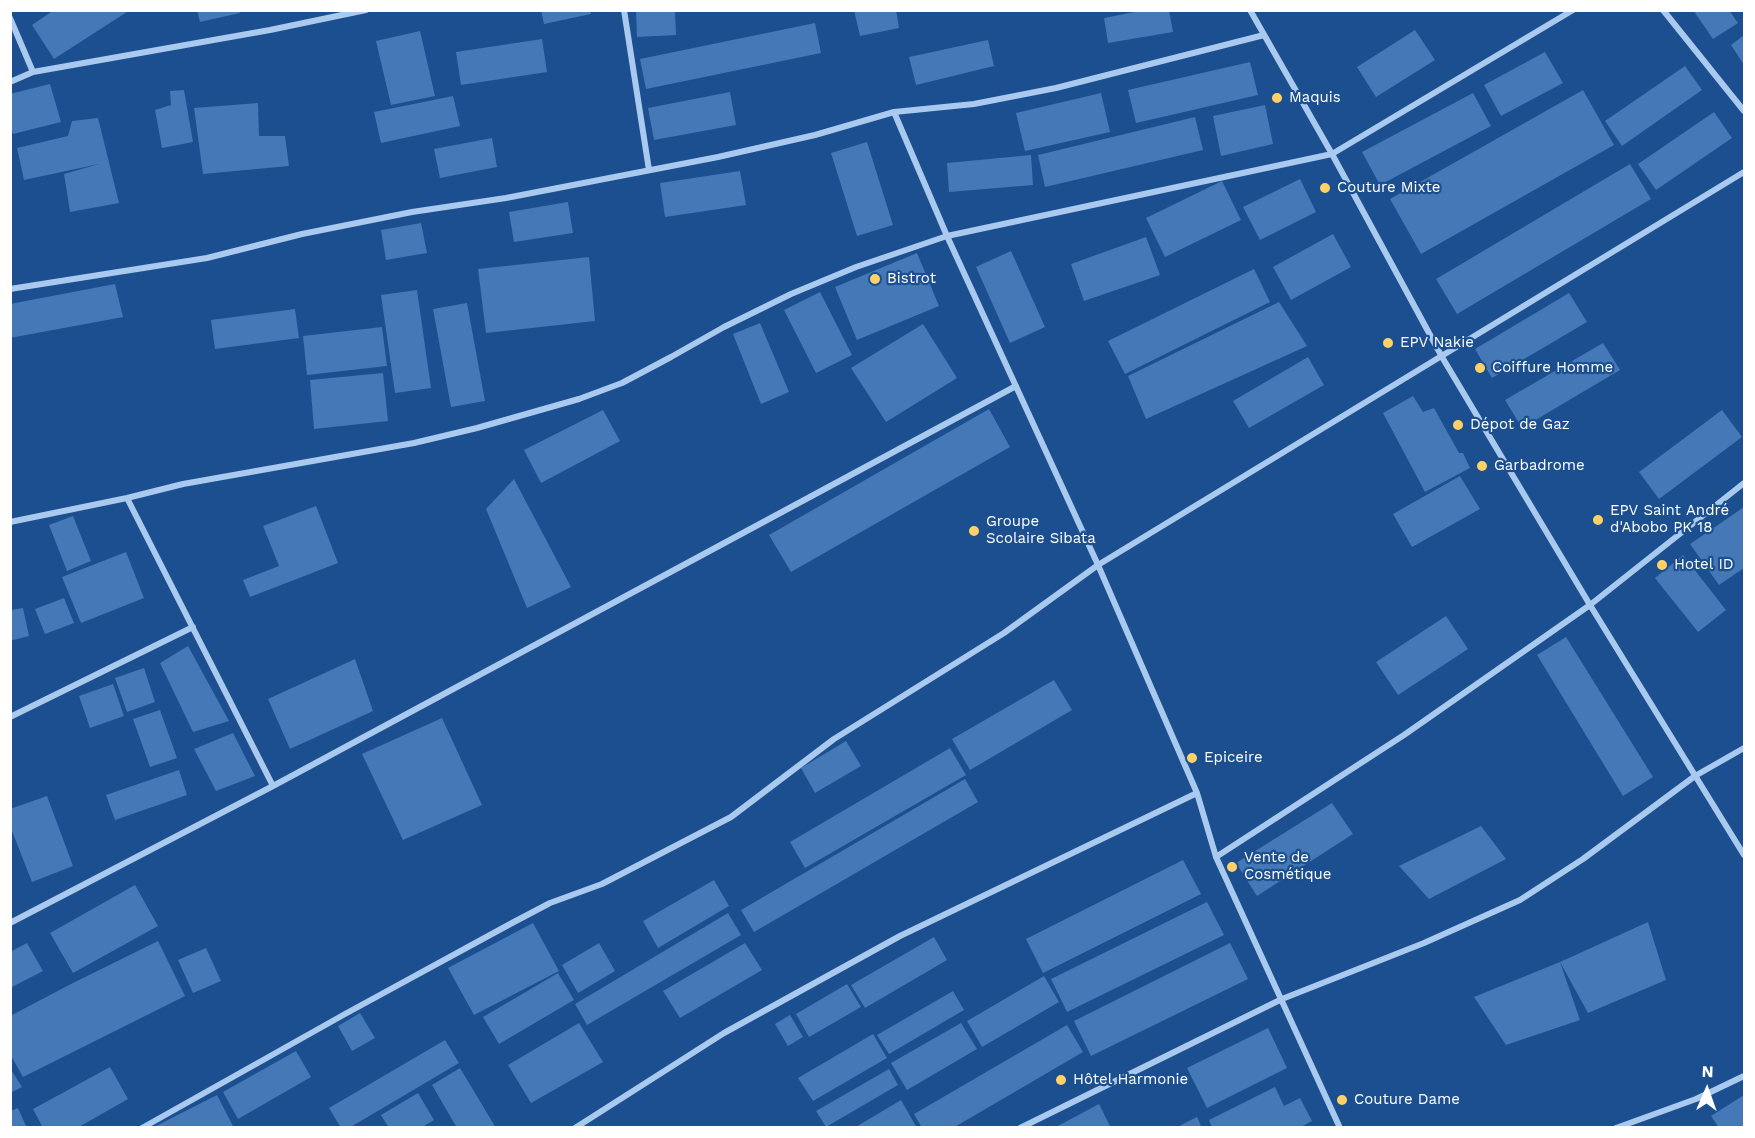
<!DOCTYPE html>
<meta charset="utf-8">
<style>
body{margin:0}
#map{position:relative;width:1755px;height:1138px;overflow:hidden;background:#1b4f8f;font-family:"Work Sans",sans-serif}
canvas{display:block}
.frame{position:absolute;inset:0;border:12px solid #fff;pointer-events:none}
.north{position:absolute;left:1677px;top:1060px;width:60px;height:60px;-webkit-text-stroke:4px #1b4f8f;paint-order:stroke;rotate:2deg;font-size:16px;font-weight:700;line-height:24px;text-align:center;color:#fff}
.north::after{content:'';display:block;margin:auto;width:21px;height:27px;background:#fff;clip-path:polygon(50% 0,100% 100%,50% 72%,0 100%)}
</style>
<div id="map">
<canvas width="1755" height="1138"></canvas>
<div class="frame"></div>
<div class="north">N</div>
</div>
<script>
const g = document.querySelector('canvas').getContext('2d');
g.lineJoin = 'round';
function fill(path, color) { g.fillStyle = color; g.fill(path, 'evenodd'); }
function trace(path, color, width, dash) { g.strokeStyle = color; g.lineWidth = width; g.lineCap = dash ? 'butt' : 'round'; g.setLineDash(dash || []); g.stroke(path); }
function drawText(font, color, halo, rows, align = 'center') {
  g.font = font + ' "Work Sans",sans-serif'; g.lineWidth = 4.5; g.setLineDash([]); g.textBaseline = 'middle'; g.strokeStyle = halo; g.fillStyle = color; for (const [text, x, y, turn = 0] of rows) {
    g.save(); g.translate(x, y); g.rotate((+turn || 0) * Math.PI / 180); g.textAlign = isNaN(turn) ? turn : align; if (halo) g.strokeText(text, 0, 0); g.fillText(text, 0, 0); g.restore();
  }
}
fill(new Path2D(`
 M 54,10 L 130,10 L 54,59 L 32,25 Z
 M 197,10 L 239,10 L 240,13 L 200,22 Z
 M 541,10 L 590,10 L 591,14 L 544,24 Z
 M 636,10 L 675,10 L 676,35 L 637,37 Z
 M 854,10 L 896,10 L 899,28 L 860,36 Z
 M 1145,10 L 1169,10 L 1173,32 L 1108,43 L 1104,18 Z
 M 1693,10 L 1729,10 L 1738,23 L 1713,39 Z
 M 815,23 L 821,53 L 646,89 L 640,59 Z
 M 1415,30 L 1435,60 L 1376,97 L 1357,67 Z
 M 420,31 L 435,96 L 391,105 L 376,41 Z
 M 1744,35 L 1744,65 L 1731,45 Z
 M 542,39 L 547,72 L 461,85 L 456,52 Z
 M 988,40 L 994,66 L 916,85 L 909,57 Z
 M 1545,52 L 1563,83 L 1501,116 L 1484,85 Z
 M 1250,62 L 1258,95 L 1136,123 L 1128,90 Z
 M 1685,66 L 1702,90 L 1622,146 L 1605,121 Z
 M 50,84 L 61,122 L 13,134 L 10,125 L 10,94 Z
 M 184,90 L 193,142 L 162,148 L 155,110 L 171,105 L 170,91 Z
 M 1583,90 L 1614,145 L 1421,254 L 1390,199 Z
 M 730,92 L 736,125 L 654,140 L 648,108 Z
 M 1101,93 L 1110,132 L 1025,151 L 1016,113 Z
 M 1473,93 L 1491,126 L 1380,185 L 1362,152 Z
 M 453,96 L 460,126 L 381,143 L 374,112 Z
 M 258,103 L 259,136 L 285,136 L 289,166 L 203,174 L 194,108 Z
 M 1265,105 L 1273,144 L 1221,156 L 1213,116 Z
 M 1714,112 L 1732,138 L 1656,190 L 1638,164 Z
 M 1195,117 L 1203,150 L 1045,187 L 1038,155 Z
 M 98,118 L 119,203 L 70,212 L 64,174 L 99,164 L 24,180 L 17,148 L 68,136 L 72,121 Z
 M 492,138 L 497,167 L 440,178 L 434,149 Z
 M 867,142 L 893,225 L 857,236 L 831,153 Z
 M 1031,155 L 1033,185 L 949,192 L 947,163 Z
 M 1630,164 L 1651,199 L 1457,314 L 1436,279 Z
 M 740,171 L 746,205 L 665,217 L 660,183 Z
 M 1300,179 L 1316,212 L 1260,240 L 1243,207 Z
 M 1222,181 L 1241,220 L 1165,257 L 1146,218 Z
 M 568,202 L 573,233 L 514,242 L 509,212 Z
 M 421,223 L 427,253 L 386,260 L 381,230 Z
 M 1333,234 L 1351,267 L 1291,300 L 1273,267 Z
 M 1146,237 L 1160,275 L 1084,301 L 1071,264 Z
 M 1011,251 L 1045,327 L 1010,343 L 976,267 Z
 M 917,253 L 939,306 L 857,340 L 835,287 Z
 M 589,257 L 595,321 L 486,333 L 478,269 Z
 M 1254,269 L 1270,302 L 1125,374 L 1108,341 Z
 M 115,284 L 123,317 L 10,338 L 10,304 Z
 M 417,290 L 431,388 L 395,393 L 381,295 Z
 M 820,292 L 852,355 L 816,373 L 784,310 Z
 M 1569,293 L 1587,322 L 1492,378 L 1475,349 Z
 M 1279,302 L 1307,346 L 1146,419 L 1128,376 Z
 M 467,303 L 485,401 L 451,407 L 433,309 Z
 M 295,309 L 299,338 L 215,349 L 211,320 Z
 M 760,323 L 789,392 L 761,404 L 733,334 Z
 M 923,324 L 957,378 L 886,422 L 851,368 Z
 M 382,327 L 387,366 L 307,375 L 303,336 Z
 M 1603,343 L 1620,370 L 1522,428 L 1505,400 Z
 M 1308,357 L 1324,385 L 1249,428 L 1233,401 Z
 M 383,373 L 388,421 L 314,429 L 310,380 Z
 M 1413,396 L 1423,412 L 1434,408 L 1459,453 L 1463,453 L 1470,468 L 1425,492 L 1383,413 Z
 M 989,409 L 1010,447 L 791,572 L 769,535 Z
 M 603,410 L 620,441 L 541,483 L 524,450 Z
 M 1722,410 L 1742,437 L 1659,499 L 1639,472 Z
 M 1460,476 L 1480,509 L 1412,547 L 1393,514 Z
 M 514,479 L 571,587 L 527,608 L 486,509 Z
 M 316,506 L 338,563 L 250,597 L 243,580 L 279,566 L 263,526 Z
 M 1744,507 L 1744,568 L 1719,585 L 1690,544 Z
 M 73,516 L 91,561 L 67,571 L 49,525 Z
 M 126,552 L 144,598 L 81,623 L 62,577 Z
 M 1683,555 L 1726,610 L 1698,632 L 1655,578 Z
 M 64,598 L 74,623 L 45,634 L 35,609 Z
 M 23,608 L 29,636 L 10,641 L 10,610 Z
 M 1446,616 L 1468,649 L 1398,695 L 1376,662 Z
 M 1566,637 L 1653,777 L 1623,796 L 1537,655 Z
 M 188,646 L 229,721 L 193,732 L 160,663 Z
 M 355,659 L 373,711 L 290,749 L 268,699 Z
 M 144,668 L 155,702 L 127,712 L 115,678 Z
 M 1054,680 L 1072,710 L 970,770 L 952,739 Z
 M 113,684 L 124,716 L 90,728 L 79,696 Z
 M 160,710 L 177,758 L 150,767 L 133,719 Z
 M 442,718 L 482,805 L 403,840 L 362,754 Z
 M 233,733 L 255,776 L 216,791 L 194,749 Z
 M 846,741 L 861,766 L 815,793 L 801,768 Z
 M 950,748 L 966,775 L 805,868 L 790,842 Z
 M 179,770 L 187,795 L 115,820 L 106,795 Z
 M 965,779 L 978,802 L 754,932 L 741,910 Z
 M 47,796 L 73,866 L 32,882 L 10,826 L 10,809 Z
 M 1332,803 L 1353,834 L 1257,896 L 1236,863 Z
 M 1481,826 L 1506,859 L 1429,899 L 1399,866 Z
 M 1183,860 L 1201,894 L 1043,973 L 1026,939 Z
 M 714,880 L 729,906 L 658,948 L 643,921 Z
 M 135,885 L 158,926 L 73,973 L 50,933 Z
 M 1207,902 L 1224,935 L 1067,1012 L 1051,979 Z
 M 728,913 L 741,935 L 587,1025 L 575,1004 Z
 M 1648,922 L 1666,980 L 1588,1013 L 1560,962 Z
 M 533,923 L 559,971 L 474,1015 L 448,968 Z
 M 934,937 L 947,960 L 865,1008 L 851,985 Z
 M 158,941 L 185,996 L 23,1077 L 10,1054 L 10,1016 L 71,984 Z
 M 27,943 L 43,971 L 10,988 L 10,952 Z
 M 599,943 L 615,971 L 578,993 L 562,965 Z
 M 745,943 L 762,970 L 680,1018 L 663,991 Z
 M 1230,943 L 1248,979 L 1091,1056 L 1074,1021 Z
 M 206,948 L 221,981 L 193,993 L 178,960 Z
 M 1560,962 L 1580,1020 L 1506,1045 L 1474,997 Z
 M 558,973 L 574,1000 L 499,1044 L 483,1017 Z
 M 1044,976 L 1059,1002 L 982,1047 L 967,1021 Z
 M 847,984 L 861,1007 L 809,1037 L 796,1014 Z
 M 953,991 L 964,1010 L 889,1054 L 877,1035 Z
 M 360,1013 L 375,1038 L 352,1051 L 338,1026 Z
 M 790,1015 L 803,1037 L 788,1046 L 775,1024 Z
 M 579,1023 L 603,1062 L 531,1103 L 508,1065 Z
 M 961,1023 L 977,1049 L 907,1090 L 891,1063 Z
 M 1067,1025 L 1083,1052 L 953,1128 L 922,1128 L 914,1114 Z
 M 1268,1028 L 1287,1068 L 1207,1108 L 1187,1068 Z
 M 873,1034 L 887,1058 L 813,1101 L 798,1078 Z
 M 445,1040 L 459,1063 L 349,1128 L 341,1128 L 329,1108 Z
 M 296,1051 L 311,1077 L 238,1119 L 223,1092 Z
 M 110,1067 L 128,1099 L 77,1128 L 43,1128 L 33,1109 Z
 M 10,1068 L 22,1087 L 10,1093 Z
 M 460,1068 L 496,1128 L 457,1128 L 432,1085 Z
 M 889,1069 L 898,1085 L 826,1127 L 816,1111 Z
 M 1275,1087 L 1284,1106 L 1300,1098 L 1312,1121 L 1299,1128 L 1212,1128 L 1209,1120 Z
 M 418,1093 L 434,1120 L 421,1128 L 389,1128 L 381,1115 Z
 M 217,1095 L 234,1128 L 152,1128 Z
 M 1744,1095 L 1744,1128 L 1719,1128 L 1711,1116 Z
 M 901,1100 L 917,1128 L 854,1128 Z
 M 1099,1104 L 1111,1128 L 1054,1128 Z
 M 18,1108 L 27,1128 L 10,1128 L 10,1111 Z
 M 1197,1117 L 1202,1128 L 1175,1128 Z`), '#4478b7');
trace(new Path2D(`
 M 624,10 L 649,170
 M 1250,10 L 1332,154 L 1442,357 L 1590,605 L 1744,855
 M 1663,10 L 1744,111
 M 10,18 L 33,72
 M 10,82 L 33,72 L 270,30 L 366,10
 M 894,112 L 947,236 L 1098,565 L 1197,793 L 1216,857 L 1340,1128
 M 10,289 L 207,258 L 302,234 L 412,212 L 506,198 L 718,157 L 815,135 L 894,112 L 974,104 L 1056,88 L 1264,35
 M 127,498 L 273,786
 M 10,522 L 127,498 L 183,484 L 414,443 L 477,428 L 579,399 L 622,383 L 671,357 L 724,327 L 791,294 L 856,267 L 947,236 L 1332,154 L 1573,10
 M 10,717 L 193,627
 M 1216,857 L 1404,735 L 1590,605 L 1744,483
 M 10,923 L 273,786 L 1016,386
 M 142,1128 L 345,1014 L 512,923 L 550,903 L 602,884 L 731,817 L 834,739 L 1004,633 L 1098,565 L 1744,172
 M 575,1128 L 724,1033 L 900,936 L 1197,793
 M 1020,1128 L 1282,999 L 1424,943 L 1520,900 L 1583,859 L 1695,776 L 1744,748
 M 1616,1128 L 1696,1099 L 1744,1076`), '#a9c9ee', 6);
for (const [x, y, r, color] of [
 [1277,98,6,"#ffd166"],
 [1325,188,6,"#ffd166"],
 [875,279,6,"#ffd166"],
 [1388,343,6,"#ffd166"],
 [1480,368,6,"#ffd166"],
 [1458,425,6,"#ffd166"],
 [1482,466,6,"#ffd166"],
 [1598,520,6,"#ffd166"],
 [974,531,6,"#ffd166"],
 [1662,565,6,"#ffd166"],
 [1192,758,6,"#ffd166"],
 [1232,867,6,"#ffd166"],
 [1061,1080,6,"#ffd166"],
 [1342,1100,6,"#ffd166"]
]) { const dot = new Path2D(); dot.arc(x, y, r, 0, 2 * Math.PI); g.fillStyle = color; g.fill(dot); trace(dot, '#1b4f8f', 2); }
drawText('15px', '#fff', '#1b4f8f', [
 ["Maquis",1289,98],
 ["Couture Mixte",1337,188],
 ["Bistrot",887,279],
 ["EPV Nakie",1400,343],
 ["Coiffure Homme",1492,368],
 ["Dépot de Gaz",1470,425],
 ["Garbadrome",1494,466],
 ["EPV Saint André",1610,511],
 ["d'Abobo PK 18",1610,528],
 ["Groupe",986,522],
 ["Scolaire Sibata",986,539],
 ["Hotel ID",1674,565],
 ["Epiceire",1204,758],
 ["Vente de",1244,858],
 ["Cosmétique",1244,875],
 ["Hôtel Harmonie",1073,1080],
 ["Couture Dame",1354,1100]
], 'left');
</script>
